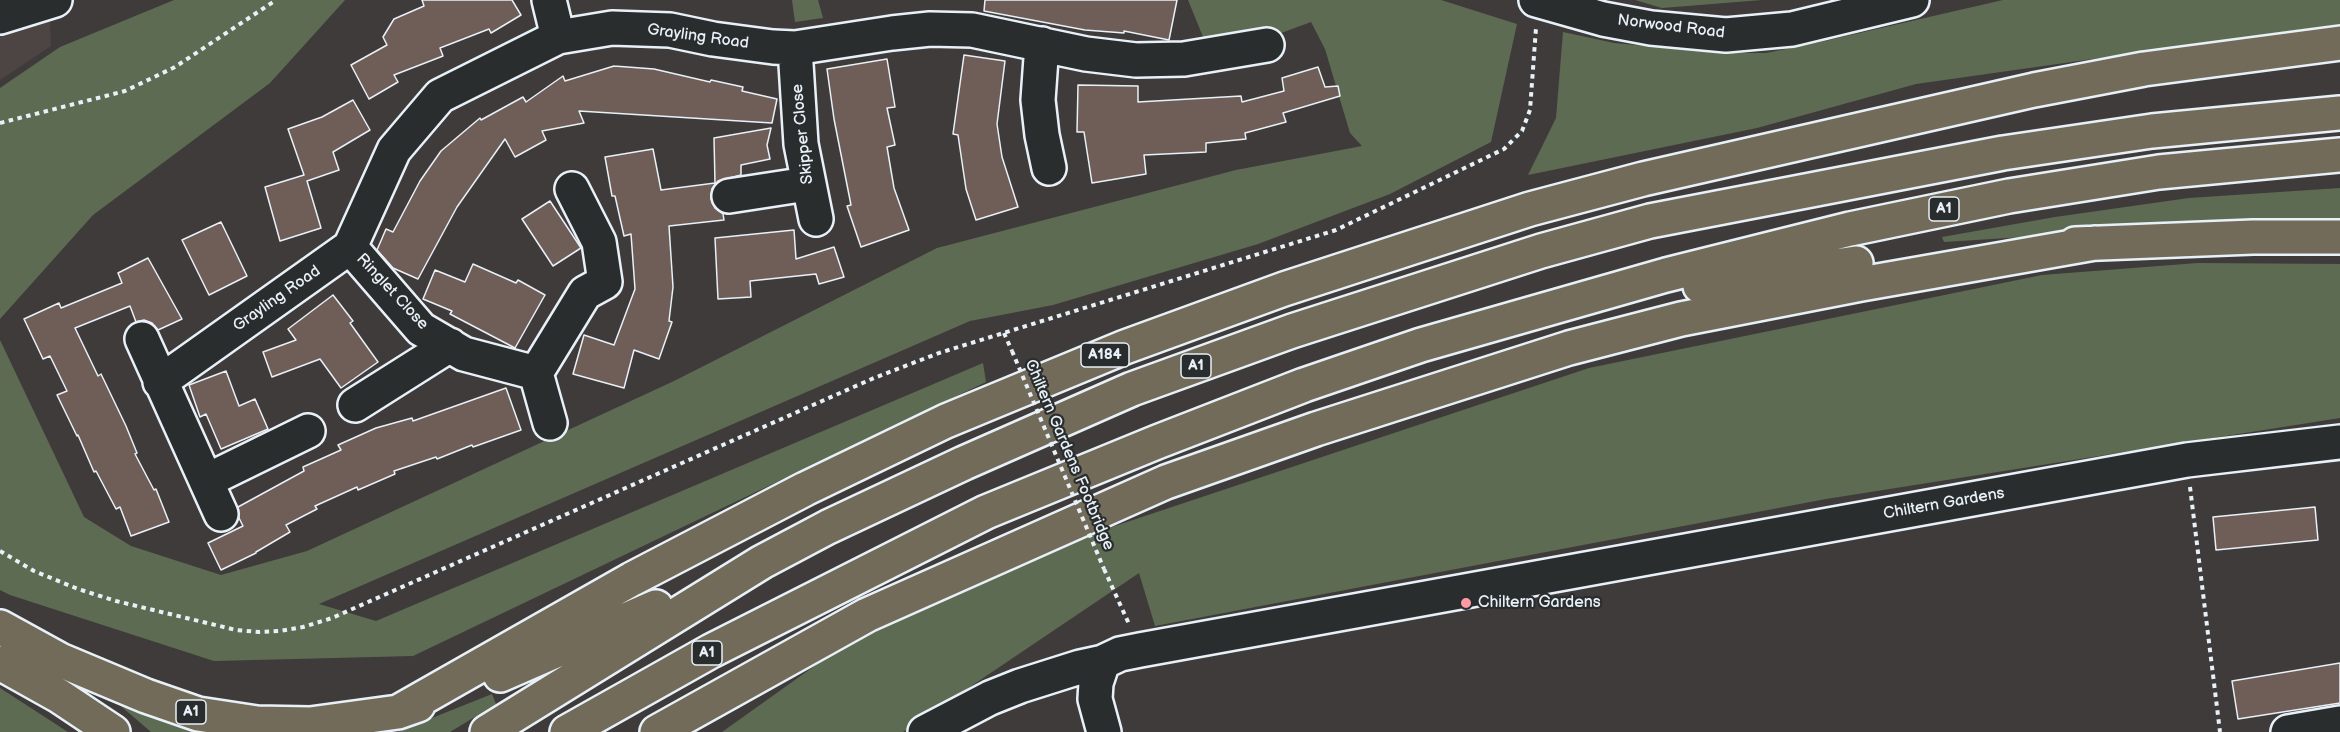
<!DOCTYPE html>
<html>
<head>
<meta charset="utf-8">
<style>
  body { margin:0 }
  canvas { display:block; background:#3f3b3b }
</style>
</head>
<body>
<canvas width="2340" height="732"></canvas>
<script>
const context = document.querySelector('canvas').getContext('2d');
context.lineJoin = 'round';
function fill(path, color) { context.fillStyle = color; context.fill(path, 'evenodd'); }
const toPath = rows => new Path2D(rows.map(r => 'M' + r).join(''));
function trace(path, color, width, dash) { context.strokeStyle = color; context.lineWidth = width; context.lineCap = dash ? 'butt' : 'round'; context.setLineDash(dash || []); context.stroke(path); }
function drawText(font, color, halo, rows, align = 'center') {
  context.font = font + ' "Balsamiq Sans",sans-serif'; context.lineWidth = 4.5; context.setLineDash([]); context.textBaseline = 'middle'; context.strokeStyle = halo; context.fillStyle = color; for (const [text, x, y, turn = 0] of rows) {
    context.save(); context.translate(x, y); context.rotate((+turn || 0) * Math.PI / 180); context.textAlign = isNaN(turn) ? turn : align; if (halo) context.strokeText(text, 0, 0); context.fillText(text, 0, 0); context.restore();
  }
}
fill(toPath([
  [0,0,49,0,51,46,0,80]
]), '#4d4544');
fill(toPath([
  [174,0,345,0,270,83,93,215,0,319,0,88,60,47],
  [792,0,818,0,823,18,795,22],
  [1188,0,1441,0,1517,24,1491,142,1390,194,1258,244,1053,305,970,321,319,604,376,621,983,363,986,382,413,656,214,661,10,595,0,590,0,340,84,517,131,546,221,575,307,551,674,381,937,248,1236,170,1362,146,1350,133,1325,49,1311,22,1273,36,1208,49],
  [1635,0,1762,0,1662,8],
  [2003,0,2340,0,2340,24,1916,84,1757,128,1528,175,1556,118,1563,32,1614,43,1721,53,1766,53,1816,43],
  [2340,188,2340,227,2102,232,1944,242,1942,237,2055,217,2189,198],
  [2198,263,2340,264,2340,418,1826,499,1155,626,1139,573,903,732,722,732,844,645,1073,540,1589,368,2042,275],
  [0,688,68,732,0,732],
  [492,694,496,704,450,732,397,732],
  [115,701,217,732,151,732]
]), '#5d6b53');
const building = toPath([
  [422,0,512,0,521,15,491,33,489,29,440,48,443,56,394,75,398,82,369,99,351,65,387,45,383,37,394,19,424,6,422,0],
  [985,0,1177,0,1169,40,1124,31,1124,33,1085,30,984,11,985,0],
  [964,55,1005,61,997,124,1002,157,1018,207,976,220,966,189,958,135,953,134,964,55],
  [887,59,895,107,887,108,895,145,887,147,894,188,909,230,861,247,847,206,851,205,834,119,827,69,887,59],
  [614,66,654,69,710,82,711,80,743,87,742,91,777,99,772,123,579,111,584,123,542,131,546,140,515,157,505,139,457,207,418,279,393,268,377,250,386,229,393,232,420,181,441,151,480,118,481,120,523,97,526,102,563,76,565,81,614,66],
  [1318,67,1325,87,1338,86,1340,96,1283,113,1286,122,1245,133,1246,139,1206,143,1206,152,1144,155,1146,174,1092,183,1084,132,1077,132,1078,85,1138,86,1138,102,1241,96,1242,102,1284,91,1282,78,1318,67],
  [353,100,370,130,333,152,339,170,307,181,321,228,280,241,265,187,304,175,288,129,322,117,353,100],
  [771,128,767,145,770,159,741,165,741,175,718,181,712,189,711,199,715,208,723,214,724,220,669,226,673,287,669,321,672,322,659,359,634,350,624,388,573,374,584,335,614,345,635,289,631,234,624,236,615,196,612,196,605,157,653,149,661,190,715,183,714,138,771,128],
  [550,201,581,248,553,266,522,219,550,201],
  [221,222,247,276,209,295,182,240,221,222],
  [794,230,796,259,834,247,844,277,819,284,816,274,750,281,751,297,718,299,715,238,794,230],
  [148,258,182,319,158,330,152,323,144,320,136,322,130,306,75,328,98,376,101,374,126,426,137,453,135,454,154,490,156,489,169,522,131,536,120,507,116,509,96,471,94,472,78,435,77,436,57,395,67,391,50,356,43,359,24,319,59,303,61,308,122,283,118,273,148,258],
  [473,264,516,283,518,280,545,295,515,348,450,314,452,311,423,299,435,270,465,282,473,264],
  [333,295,353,321,350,323,378,362,341,388,320,359,272,377,263,352,296,340,288,329,333,295],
  [226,371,239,406,255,399,268,429,221,449,206,414,200,417,189,385,226,371],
  [506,388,521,430,473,447,472,445,437,459,436,457,394,471,395,474,358,490,357,487,315,506,317,509,286,525,290,532,256,552,256,553,221,570,208,543,243,526,239,518,238,507,304,471,303,467,341,450,338,445,376,428,412,418,413,421,506,388],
  [2315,507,2318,540,2216,550,2213,517,2315,507],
  [2340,663,2340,703,2238,719,2232,681,2340,663]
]);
fill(building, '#6f5d58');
trace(building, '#e8f1f8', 1.5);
const minor = toPath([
  [549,0,558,37],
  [1536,0,1603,19,1651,28,1726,35,1792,29,1912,0],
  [0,17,55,0],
  [1042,44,1038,100,1042,135,1049,168],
  [795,48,801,144,816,219],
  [729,196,807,184],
  [350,247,421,329,464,354,536,373,585,293,605,282,599,242,572,189],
  [142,339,221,514],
  [536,373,550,423],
  [160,382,350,247,394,150,440,96,558,37,612,28,670,30,713,39,773,47,795,48,892,33,930,29,972,30,1086,54,1136,60,1184,59,1267,45],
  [355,405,450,345],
  [206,481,308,431],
  [1103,662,1096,683,1095,699,1104,732],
  [925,732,990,698,1020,686,1080,667,1103,662,1120,654,1140,650,2187,460,2340,442],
  [2288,732,2340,723]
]);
const highway = toPath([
  [2075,244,2253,237,2340,237],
  [1700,286,1856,263],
  [0,627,60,660,146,696,198,714,257,723,310,724,398,712,418,705],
  [0,663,59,696,113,732],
  [500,675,656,607],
  [398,712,632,579,805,489,946,421,1125,347,1284,289,1530,209,1643,179,2034,90,2144,69,2340,43],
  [487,732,762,562,828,527,964,463,1132,389,1292,331,1541,251,1650,221,2003,153,2152,131,2340,113],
  [567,732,711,651,986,512,1157,442,1304,385,1421,345,1666,275,1850,229,2009,196,2159,172,2340,155],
  [657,732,867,615,1166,482,1316,429,1569,348,1681,319,1861,284,2095,243]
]);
trace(minor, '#e8f1f8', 38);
trace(highway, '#e8f1f8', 38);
trace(toPath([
  [0,123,125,91,175,67,276,0],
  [1004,333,1012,351],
  [2190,487,2220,732],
  [0,551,34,571,78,589,116,601,236,630,259,632,279,631,303,627,332,618,874,378,939,353,1336,230,1504,149,1522,131,1530,110,1536,28],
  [1104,569,1129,624]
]), '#e8f1f8', 4, [4.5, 4.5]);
trace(minor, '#2a2d2e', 33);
trace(highway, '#736b5a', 33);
trace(toPath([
  [1012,351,1104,569]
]), '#e8f1f8', 4, [4.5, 4.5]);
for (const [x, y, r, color] of [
  [1466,603,6,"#ff9aa2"]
]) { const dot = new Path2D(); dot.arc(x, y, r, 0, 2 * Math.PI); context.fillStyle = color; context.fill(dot); trace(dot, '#2a2d2e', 2); }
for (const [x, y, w] of [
  [1944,209,30],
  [1105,355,48],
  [1196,366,30],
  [707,653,30],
  [191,712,30]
]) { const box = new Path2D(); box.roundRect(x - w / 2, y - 12, w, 24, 4.5); context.fillStyle = '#2a2d2e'; context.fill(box); trace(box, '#e8f1f8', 1.5); }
drawText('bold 15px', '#e8f1f8', null, [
  ["A1",1944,209],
  ["A184",1105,355],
  ["A1",1196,366],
  ["A1",707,653],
  ["A1",191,712]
]);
drawText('16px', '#e8f1f8', '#2a2d2e', [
  ["Norwood Road",1671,27,7],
  ["Grayling Road",698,37,8],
  ["Skipper Close",803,134,-96],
  ["Ringlet Close",392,292,47],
  ["Grayling Road",277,299,-35],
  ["Chiltern Gardens Footbridge",1069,455,67],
  ["Chiltern Gardens",1944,504,-10]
]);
drawText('16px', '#e8f1f8', '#2a2d2e', [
  ["Chiltern Gardens",1478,603]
], 'left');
</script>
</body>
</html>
